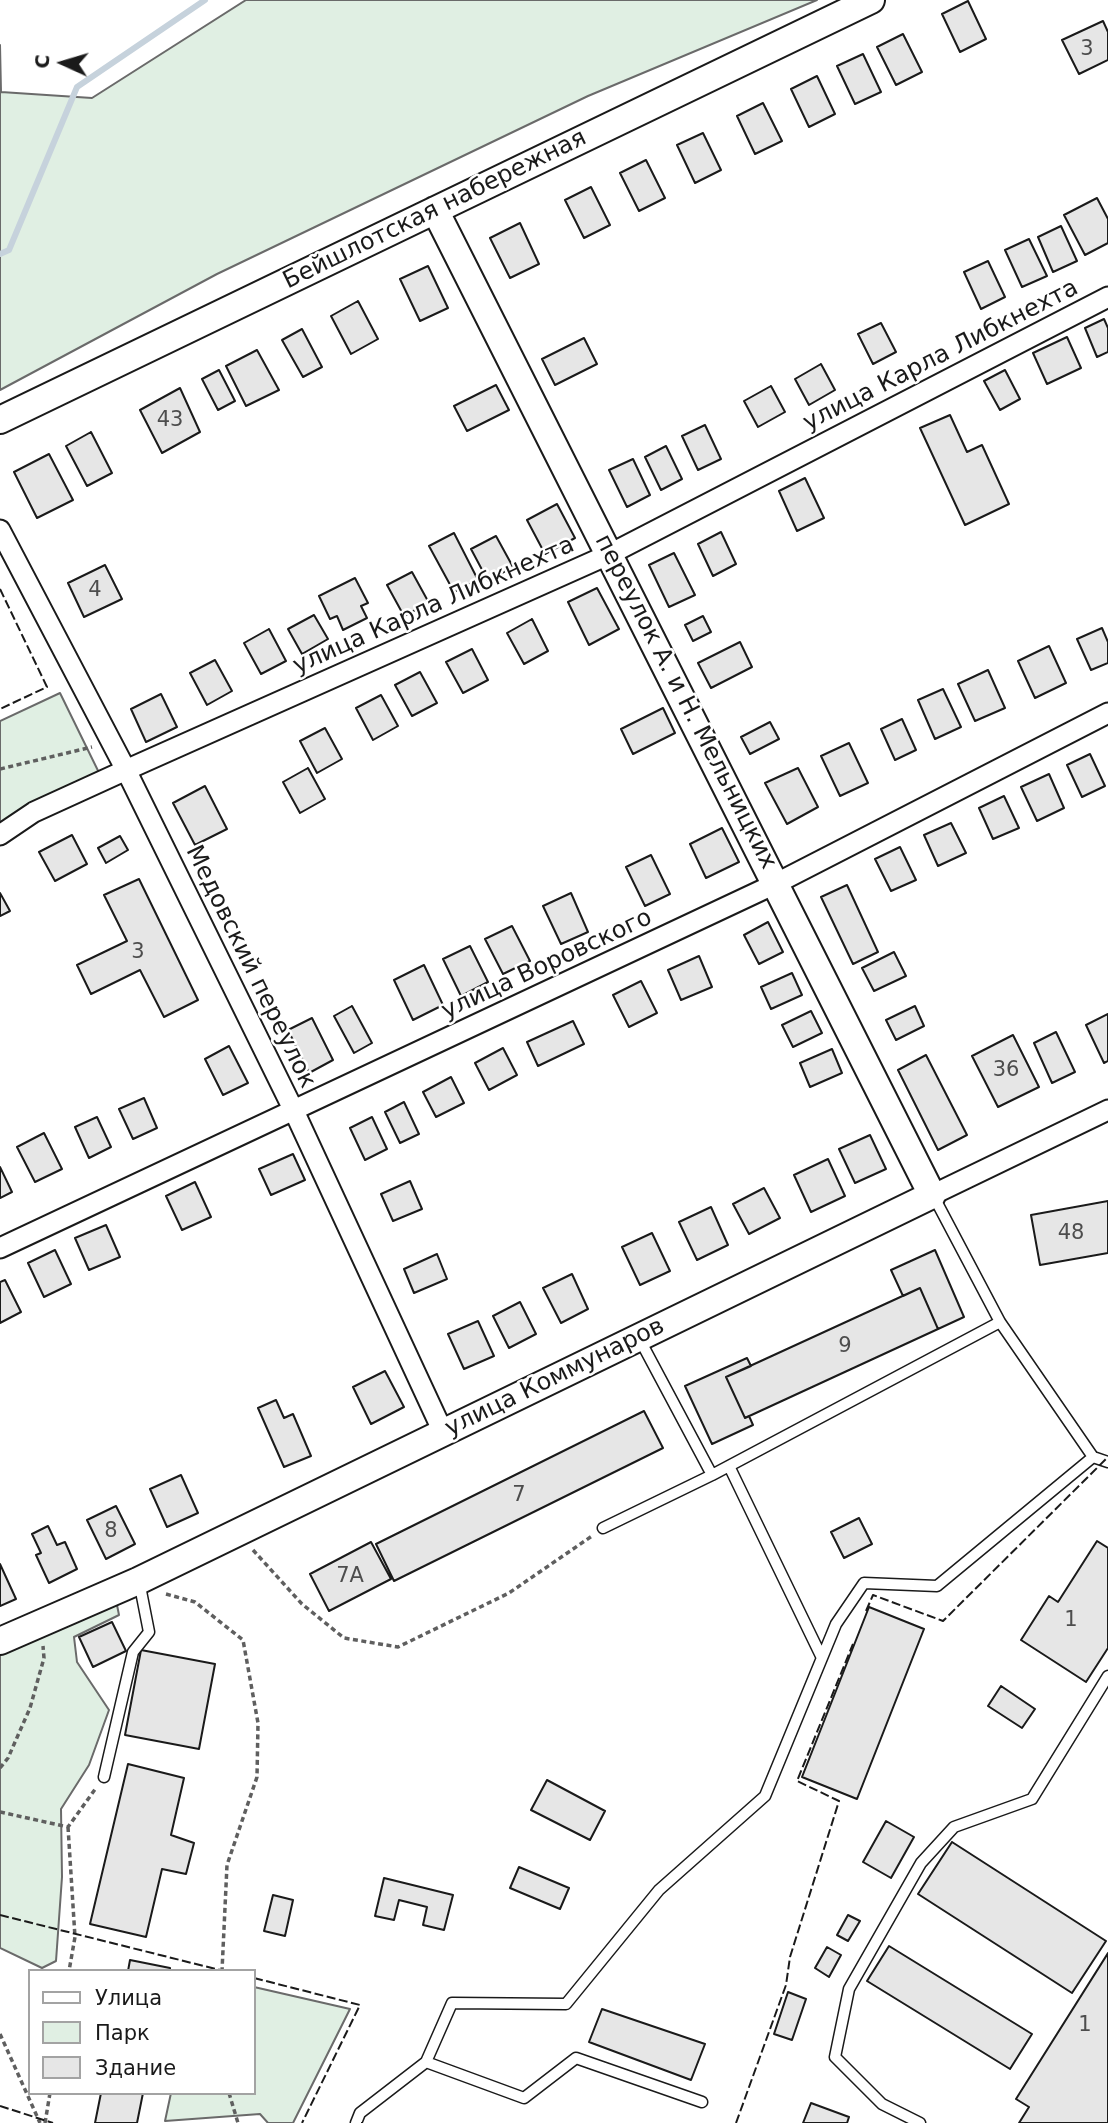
<!DOCTYPE html>
<html>
<head>
<meta charset="utf-8">
<style>
  body { margin:0 }
  #map { position:relative; width:1108px; height:2123px; overflow:hidden; background:#fff; font-family:"DejaVu Sans",sans-serif }
  canvas { display:block }
  .legend { position:absolute; left:28px; top:1969px; width:228px; height:126px; box-sizing:border-box; background:#fff; border:2px solid #a3a3a3; margin:0; padding:9px 12px; list-style:none; font-size:21px; color:#1a1a1a }
  .legend li { display:flex; align-items:center; gap:14px; height:35px }
  .legend b { width:35px; border:2px solid #a3a3a3 }
  .north { position:absolute; left:28px; top:28px; width:70px; height:70px; -webkit-text-stroke:5px #fff; paint-order:stroke; rotate:274deg; font-size:19px; font-weight:700; line-height:28px; text-align:center; color:#1a1a1a }
  .north::after { content:''; display:block; margin:auto; width:24px; height:32px; background:#1a1a1a; clip-path:polygon(50% 0,100% 100%,50% 72%,0 100%) }
</style>
</head>
<body>
<div id="map">
<canvas width="1108" height="2123"></canvas>
<ul class="legend">
<li><b style="height:9px;background:#fff"></b>Улица</li>
<li><b style="height:19px;background:#e0efe3"></b>Парк</li>
<li><b style="height:19px;background:#e6e6e6"></b>Здание</li>
</ul>
<div class="north">С</div>
</div>
<script>
const context = document.querySelector('canvas').getContext('2d');
context.lineJoin = 'round';
function fill(path, color) { context.fillStyle = color; context.fill(path, 'evenodd'); }
const toPath = rows => new Path2D(rows.map(r => 'M' + r).join(''));
function trace(path, color, width, dash) { context.strokeStyle = color; context.lineWidth = width; context.lineCap = dash ? 'butt' : 'round'; context.setLineDash(dash || []); context.stroke(path); }
function drawText(font, color, halo, rows, align = 'center') {
  context.font = font + ' "DejaVu Sans",sans-serif'; context.lineWidth = 5; context.setLineDash([]); context.textBaseline = 'middle'; context.strokeStyle = halo; context.fillStyle = color; for (const [text, x, y, turn = 0] of rows) {
    context.save(); context.translate(x, y); context.rotate((+turn || 0) * Math.PI / 180); context.textAlign = isNaN(turn) ? turn : align; if (halo) context.strokeText(text, 0, 0); context.fillText(text, 0, 0); context.restore();
  }
}
const green = toPath([
  [246,0,817,0,588,96,217,274,0,390,0,45,1,92,92,98,246,0],
  [60,693,106,787,0,831,0,721,60,693],
  [116,1600,119,1615,74,1637,77,1662,109,1710,89,1765,61,1809,62,1877,56,1961,42,1968,0,1948,0,1655,116,1600],
  [254,1987,350,2009,293,2123,268,2123,260,2114,165,2121,171,2093,254,2093,254,1987]
]);
fill(green, '#e0efe3');
trace(green, '#6a6a6a', 2);
trace(toPath([
  [0,254,9,250,77,87,205,0]
]), '#c6d2dc', 6);
const building = toPath([
  [968,1,986,39,960,52,942,14,968,1],
  [1103,21,1108,32,1108,60,1079,74,1062,40,1103,21],
  [903,34,922,72,896,85,877,47,903,34],
  [863,54,881,92,855,104,837,66,863,54],
  [817,76,835,114,809,127,791,89,817,76],
  [763,103,782,141,755,154,737,116,763,103],
  [703,133,721,170,695,183,677,145,703,133],
  [646,160,665,198,639,211,620,173,646,160],
  [591,187,610,225,584,238,565,200,591,187],
  [1097,198,1108,219,1108,243,1085,255,1064,215,1097,198],
  [520,223,539,264,510,278,490,238,520,223],
  [1061,226,1077,261,1053,272,1038,237,1061,226],
  [1029,239,1047,276,1022,287,1005,250,1029,239],
  [988,261,1005,297,981,309,964,272,988,261],
  [428,266,448,308,420,321,400,279,428,266],
  [358,301,378,339,351,354,331,316,358,301],
  [1104,319,1108,328,1108,352,1097,357,1085,328,1104,319],
  [881,323,896,352,873,364,858,334,881,323],
  [302,329,322,367,303,377,282,340,302,329],
  [1067,337,1081,368,1047,384,1033,353,1067,337],
  [584,338,597,364,555,385,542,359,584,338],
  [257,350,279,390,246,406,226,366,257,350],
  [821,364,835,390,809,405,795,379,821,364],
  [219,370,235,401,218,410,202,379,219,370],
  [1005,370,1020,399,1000,410,984,381,1005,370],
  [496,385,509,410,467,431,454,406,496,385],
  [771,386,785,412,758,427,744,401,771,386],
  [180,388,200,432,162,453,140,410,180,388],
  [950,415,967,452,982,445,1009,504,965,525,920,428,950,415],
  [705,425,721,459,698,470,682,436,705,425],
  [91,432,112,473,87,486,66,446,91,432],
  [666,446,682,479,661,490,645,457,666,446],
  [49,454,73,500,37,518,14,472,49,454],
  [633,459,650,495,627,507,609,470,633,459],
  [805,478,824,518,797,531,779,491,805,478],
  [557,504,575,538,545,554,527,520,557,504],
  [721,532,736,564,713,576,698,544,721,532],
  [454,533,478,580,454,592,429,546,454,533],
  [496,536,513,567,488,581,471,549,496,536],
  [674,553,695,595,669,607,649,565,674,553],
  [105,565,122,599,84,617,68,583,105,565],
  [412,572,429,603,404,616,387,585,412,572],
  [355,578,368,603,361,606,367,618,343,630,337,616,330,619,319,596,355,578],
  [597,588,619,629,589,645,568,602,597,588],
  [314,615,328,639,302,654,288,629,314,615],
  [703,616,711,632,693,641,685,625,703,616],
  [532,619,548,651,524,664,507,633,532,619],
  [1102,628,1108,642,1108,663,1091,670,1077,639,1102,628],
  [269,629,286,661,261,674,244,643,269,629],
  [740,642,752,667,711,688,698,663,740,642],
  [1049,646,1066,683,1035,698,1018,661,1049,646],
  [472,649,488,680,463,693,446,662,472,649],
  [215,660,232,691,207,705,190,673,215,660],
  [988,670,1005,708,975,721,958,684,988,670],
  [420,672,437,703,412,716,395,685,420,672],
  [943,689,961,727,935,739,918,700,943,689],
  [161,694,177,727,146,742,131,709,161,694],
  [381,695,398,726,373,740,356,708,381,695],
  [663,708,675,733,633,754,621,729,663,708],
  [902,719,916,750,895,760,881,729,902,719],
  [770,722,779,739,750,754,741,737,770,722],
  [325,728,342,759,317,773,300,741,325,728],
  [849,743,868,783,840,796,821,756,849,743],
  [1090,754,1105,786,1082,797,1067,765,1090,754],
  [308,768,325,799,300,813,283,782,308,768],
  [798,768,818,807,787,824,765,783,798,768],
  [1049,774,1064,808,1037,821,1021,787,1049,774],
  [205,786,227,829,195,845,173,803,205,786],
  [1004,796,1019,828,993,839,979,808,1004,796],
  [951,823,966,853,938,866,924,835,951,823],
  [722,828,739,862,706,878,690,844,722,828],
  [72,835,87,864,55,881,39,852,72,835],
  [120,836,128,850,106,863,98,848,120,836],
  [900,847,916,880,891,891,875,859,900,847],
  [651,855,670,894,645,906,626,867,651,855],
  [139,879,198,1000,164,1017,140,970,91,994,77,965,127,941,104,895,139,879],
  [847,885,878,952,853,964,821,897,847,885],
  [0,893,10,911,0,916,0,893],
  [571,893,588,932,561,944,543,906,571,893],
  [768,922,783,952,759,964,744,935,768,922],
  [512,926,530,961,503,974,485,939,512,926],
  [470,946,488,982,461,996,443,959,470,946],
  [894,952,906,976,874,991,862,968,894,952],
  [699,956,712,987,681,1000,668,970,699,956],
  [424,965,443,1005,413,1020,394,980,424,965],
  [792,973,802,995,771,1009,761,987,792,973],
  [641,981,657,1013,629,1027,613,995,641,981],
  [352,1006,372,1043,354,1053,334,1016,352,1006],
  [915,1006,924,1026,896,1040,886,1020,915,1006],
  [811,1011,822,1033,793,1047,782,1025,811,1011],
  [1108,1014,1108,1061,1104,1063,1086,1025,1108,1014],
  [312,1018,333,1060,309,1073,288,1030,312,1018],
  [573,1021,584,1044,538,1066,527,1042,573,1021],
  [1056,1032,1075,1072,1052,1083,1034,1043,1056,1032],
  [1013,1035,1039,1087,998,1107,972,1056,1013,1035],
  [229,1046,248,1083,223,1095,205,1059,229,1046],
  [503,1048,517,1075,489,1090,475,1063,503,1048],
  [832,1049,842,1073,810,1087,800,1063,832,1049],
  [926,1055,967,1135,938,1150,898,1070,926,1055],
  [451,1077,464,1103,436,1117,423,1092,451,1077],
  [144,1098,157,1128,133,1139,119,1109,144,1098],
  [404,1102,419,1134,400,1143,385,1112,404,1102],
  [97,1117,111,1147,89,1158,75,1127,97,1117],
  [372,1117,387,1149,365,1160,350,1128,372,1117],
  [44,1133,62,1169,35,1182,17,1147,44,1133],
  [870,1135,886,1169,855,1183,839,1149,870,1135],
  [293,1154,305,1180,271,1195,259,1169,293,1154],
  [828,1159,845,1196,811,1212,794,1175,828,1159],
  [0,1167,12,1192,0,1198,0,1167],
  [410,1181,422,1209,393,1221,381,1194,410,1181],
  [195,1182,211,1217,182,1230,166,1196,195,1182],
  [764,1188,780,1218,749,1234,733,1204,764,1188],
  [1108,1201,1108,1253,1040,1265,1031,1215,1108,1201],
  [711,1207,728,1245,697,1260,679,1222,711,1207],
  [106,1225,120,1257,89,1270,75,1238,106,1225],
  [652,1233,670,1271,640,1285,622,1247,652,1233],
  [55,1250,71,1284,44,1297,28,1263,55,1250],
  [935,1250,964,1317,938,1329,920,1288,903,1296,891,1270,935,1250],
  [437,1254,447,1279,414,1293,404,1269,437,1254],
  [572,1274,588,1309,561,1323,543,1288,572,1274],
  [5,1280,21,1312,0,1323,0,1282,5,1280],
  [920,1288,938,1329,745,1418,726,1377,920,1288],
  [520,1302,536,1334,509,1348,493,1316,520,1302],
  [478,1321,494,1356,464,1369,448,1334,478,1321],
  [747,1358,751,1366,726,1377,745,1418,749,1416,753,1425,712,1444,685,1386,747,1358],
  [385,1371,404,1407,371,1424,353,1387,385,1371],
  [276,1400,284,1418,293,1414,311,1456,284,1467,258,1408,276,1400],
  [644,1411,663,1448,394,1581,376,1544,644,1411],
  [181,1475,198,1513,167,1527,150,1489,181,1475],
  [116,1506,135,1544,106,1559,87,1520,116,1506],
  [859,1518,872,1544,844,1558,831,1532,859,1518],
  [48,1526,57,1545,65,1542,77,1569,49,1583,36,1555,41,1553,32,1534,48,1526],
  [1097,1541,1108,1548,1108,1648,1086,1682,1021,1640,1049,1596,1058,1602,1097,1541],
  [371,1542,391,1579,329,1611,310,1574,371,1542],
  [0,1564,16,1599,0,1606,0,1564],
  [869,1607,924,1629,857,1799,802,1777,869,1607],
  [112,1622,126,1651,93,1667,79,1637,112,1622],
  [141,1650,215,1664,199,1749,125,1735,141,1650],
  [1001,1686,1035,1709,1022,1728,988,1706,1001,1686],
  [128,1764,184,1778,171,1835,194,1843,186,1874,162,1869,146,1937,90,1924,128,1764],
  [547,1780,605,1811,590,1840,531,1810,547,1780],
  [886,1821,914,1837,891,1878,863,1862,886,1821],
  [952,1842,1106,1941,1072,1993,918,1894,952,1842],
  [519,1867,569,1888,560,1909,510,1888,519,1867],
  [384,1878,453,1895,444,1930,423,1925,427,1907,399,1900,394,1920,375,1916,384,1878],
  [273,1895,293,1900,285,1936,264,1931,273,1895],
  [848,1915,860,1921,848,1941,837,1935,848,1915],
  [889,1946,1032,2034,1010,2069,867,1981,889,1946],
  [827,1947,841,1955,829,1977,815,1968,827,1947],
  [1108,1953,1108,2123,1019,2123,1029,2107,1016,2099,1108,1953],
  [130,1960,170,1968,170,1971,128,1971,130,1960],
  [788,1992,806,1999,792,2040,774,2034,788,1992],
  [602,2009,705,2044,691,2080,589,2042,602,2009],
  [101,2093,143,2093,137,2123,95,2123,101,2093],
  [811,2103,849,2117,847,2123,803,2123,811,2103]
]);
fill(building, '#e6e6e6');
trace(building, '#1a1a1a', 2);
const lane = toPath([
  [934,1197,1000,1322,1093,1457,1108,1462],
  [640,1340,712,1475],
  [729,1466,822,1658],
  [603,1528,712,1475,1000,1322],
  [104,1777,133,1652,149,1632,139,1581],
  [426,2062,452,2003,566,2004,659,1890,765,1796,836,1624,864,1583,937,1586,1093,1457],
  [356,2123,360,2113,426,2062,524,2098,576,2058,702,2102],
  [920,2123,882,2104,835,2057,849,1989,921,1863,954,1827,1032,1799,1108,1676]
]);
const street = toPath([
  [0,530,126,770,294,1111,443,1432],
  [0,835,34,812,126,770,610,554,1108,297],
  [932,1195,1108,1110],
  [0,1248,777,883,1108,713]
]);
const secondary = toPath([
  [0,420,871,0],
  [0,1641,138,1581,932,1195,435,210]
]);
trace(lane, '#1a1a1a', 13);
trace(street, '#1a1a1a', 23);
trace(secondary, '#1a1a1a', 30);
trace(toPath([
  [0,769,92,747],
  [253,1550,302,1604,344,1638,398,1647,509,1593,592,1536],
  [166,1594,195,1602,243,1640,258,1723,257,1777,227,1865,222,1971],
  [0,1768,8,1758,30,1708,44,1658,43,1646],
  [0,1812,68,1827,96,1788],
  [68,1827,75,1937,69,1971],
  [0,2034,40,2123],
  [229,2093,238,2123],
  [45,2123,50,2093]
]), '#5f5f5f', 3.5, [5, 3.5]);
trace(lane, '#fff', 10);
trace(street, '#fff', 19);
trace(secondary, '#fff', 26);
trace(toPath([
  [0,589,47,687,0,709],
  [866,1611,873,1595,943,1621,1108,1457],
  [0,1915,224,1971],
  [254,1978,360,2005,302,2123],
  [0,2106,53,2123],
  [361,2123,362,2123],
  [736,2123,786,1985,790,1957,839,1801,797,1781,853,1644]
]), '#1a1a1a', 2, [9, 3.5]);
drawText('21px', '#4d4d4d', null, [
  ["3",1087,50],
  ["43",170,421],
  ["4",95,591],
  ["3",138,953],
  ["36",1006,1071],
  ["48",1071,1234],
  ["9",845,1347],
  ["7",519,1496],
  ["8",111,1532],
  ["7А",350,1577],
  ["1",1071,1621],
  ["1",1085,2026]
]);
drawText('24px', '#1a1a1a', '#fff', [
  ["Бейшлотская набережная",435,210,-26],
  ["улица Карла Либкнехта",941,356,-27],
  ["улица Карла Либкнехта",434,606,-24],
  ["переулок А. и Н. Мельницких",685,702,63],
  ["улица Воровского",547,965,-25],
  ["Медовский переулок",250,967,64],
  ["улица Коммунаров",555,1378,-26]
]);
</script>
</body>
</html>
